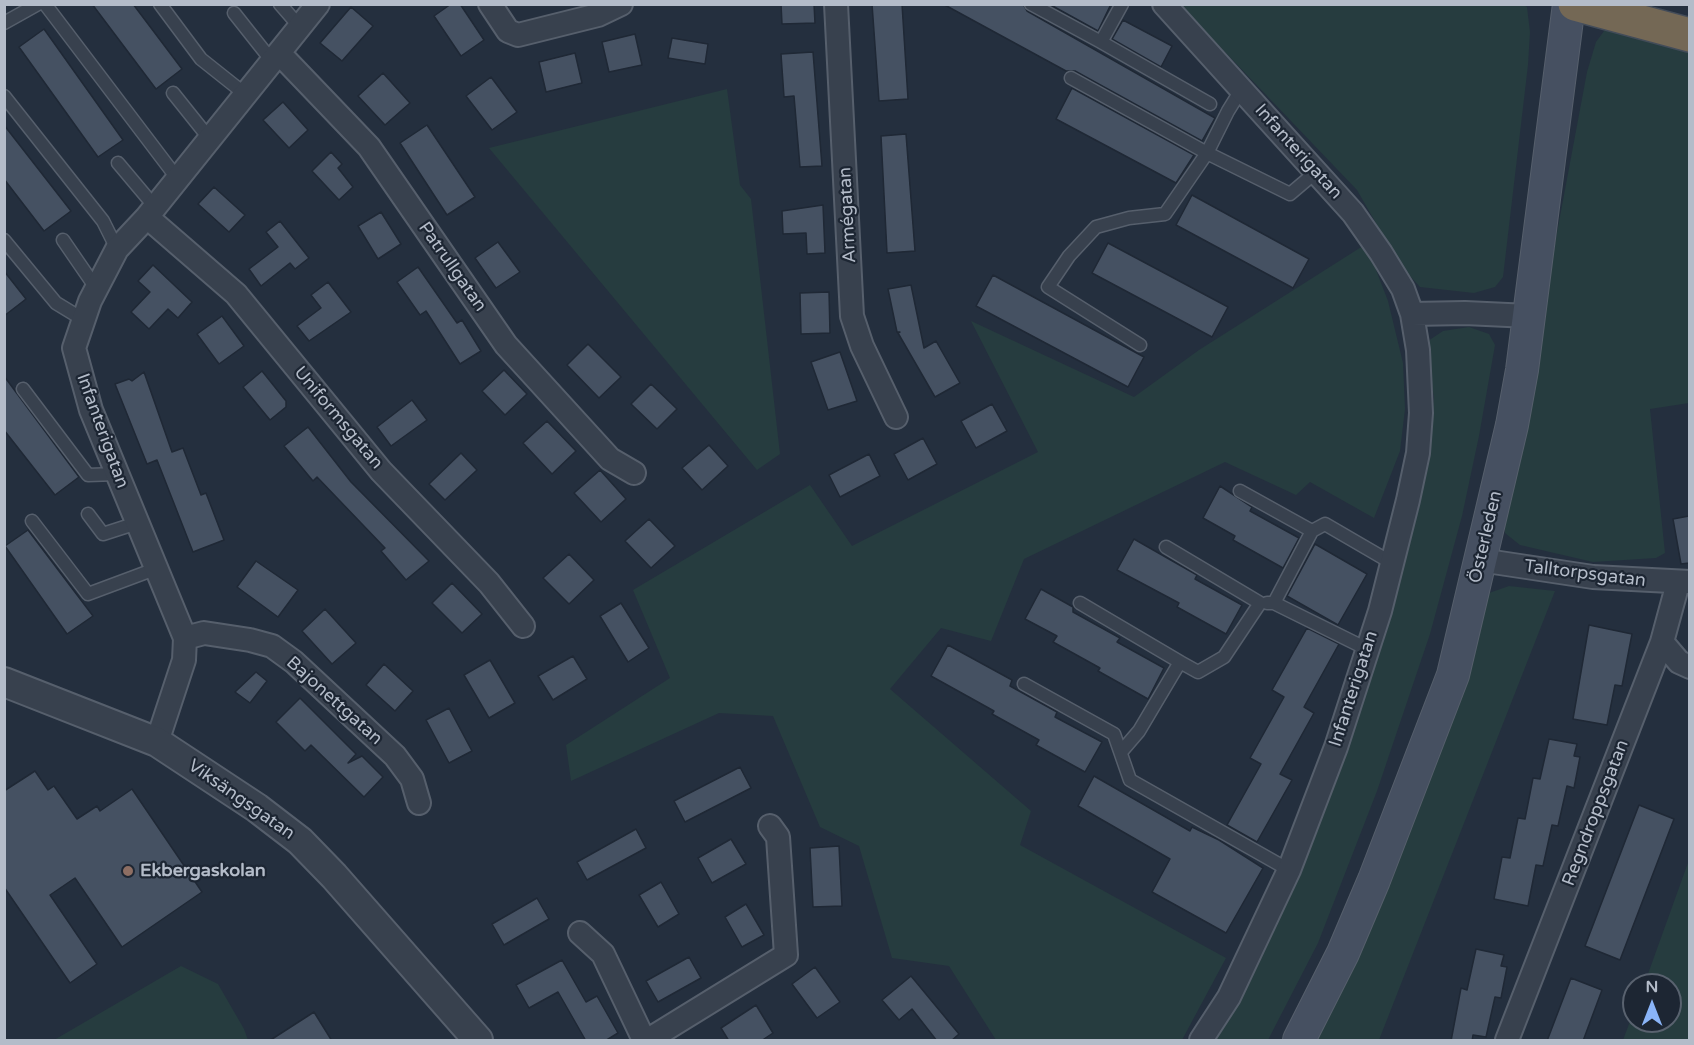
<!DOCTYPE html>
<html>
<head>
<meta charset="utf-8">
<style>
  body { margin:0 }
  #map { position:relative; width:1694px; height:1045px; overflow:hidden; background:#242f3e; font-family:"Varela Round",sans-serif }
  canvas { display:block }
  .frame { position:absolute; inset:0; border:6px solid #b4bcc9; pointer-events:none }
  .north { position:absolute; left:1622px; top:973px; width:60px; height:60px; box-sizing:border-box; background:#1d2633; border:2px solid #59626f; border-radius:50%; rotate:0deg; font-size:16px; font-weight:700; line-height:24px; text-align:center; color:#b4bcc9 }
  .north::after { content:''; display:block; margin:auto; width:21px; height:27px; background:#8ab4f8; clip-path:polygon(50% 0,100% 100%,50% 72%,0 100%) }
</style>
</head>
<body>
<div id="map">
<canvas width="1694" height="1045"></canvas>
<div class="frame"></div>
<div class="north">N</div>
</div>
<script>
const context = document.querySelector('canvas').getContext('2d');
context.lineJoin = 'round';
function fill(path, color) { context.fillStyle = color; context.fill(path, 'evenodd'); }
const toPath = rows => new Path2D(rows.map(r => 'M' + r).join(''));
function trace(path, color, width, dash) { context.strokeStyle = color; context.lineWidth = width; context.lineCap = dash ? 'butt' : 'round'; context.setLineDash(dash || []); context.stroke(path); }
function drawText(font, color, halo, rows, align = 'center') {
  context.font = font + ' "Varela Round",sans-serif'; context.lineWidth = 4.5; context.setLineDash([]); context.textBaseline = 'middle'; context.strokeStyle = halo; context.fillStyle = color; for (const [text, x, y, turn = 0] of rows) {
    context.save(); context.translate(x, y); context.rotate((+turn || 0) * Math.PI / 180); context.textAlign = isNaN(turn) ? turn : align; if (halo) context.strokeText(text, 0, 0); context.fillText(text, 0, 0); context.restore();
  }
}
fill(toPath([
  [1522,4,1527,7,1530,32,1528,65,1503,277,1495,287,1474,293,1420,287,1400,265,1357,190,1180,5],
  [1615,25,1689,52,1689,403,1650,409,1665,553,1656,558,1593,562,1520,545,1505,533,1504,516,1587,72,1596,42,1607,27],
  [727,89,740,185,751,199,780,454,757,470,489,148],
  [1366,244,1388,301,1403,363,1405,409,1400,451,1374,518,1310,482,1296,495,1225,462,1024,559,991,641,941,628,890,689,1031,811,1020,845,1226,958,1182,1040,996,1040,949,966,892,958,859,846,820,827,773,716,719,713,571,781,566,745,670,678,633,590,810,485,852,546,1038,452,971,321,1134,397,1199,350],
  [1469,327,1489,334,1495,345,1479,436,1462,516,1430,634,1377,791,1318,943,1268,1040,1210,1040,1376,651,1426,468,1434,397,1428,365,1428,341,1443,331],
  [1509,586,1555,591,1379,1040,1307,1040,1489,593],
  [1689,860,1689,1040,1623,1040,1634,1011,1634,1021,1670,1021,1670,985,1644,985],
  [181,966,218,984,244,1029,248,1040,54,1040]
]), '#263c3f');
const building = toPath([
  [92,4,133,4,182,69,156,89,92,4],
  [451,4,460,4,484,40,461,56,434,16,451,4],
  [781,4,814,4,815,23,782,24,781,4],
  [872,4,902,4,908,99,879,101,872,4],
  [943,4,1023,4,1027,11,1215,118,1202,141,1075,71,1066,71,943,4],
  [1049,4,1111,4,1098,31,1049,4],
  [351,7,373,26,342,61,320,43,351,7],
  [1123,20,1172,46,1161,67,1112,39,1123,20],
  [44,29,123,140,98,157,19,47,44,29],
  [635,34,642,65,609,72,602,42,635,34],
  [672,38,708,44,705,64,668,58,672,38],
  [813,52,822,166,800,167,794,96,784,97,781,54,813,52],
  [575,53,582,83,546,92,539,62,575,53],
  [383,73,410,103,385,125,358,96,383,73],
  [491,77,517,112,492,130,466,96,491,77],
  [1072,88,1194,155,1176,183,1056,119,1072,88],
  [283,102,308,130,289,148,263,120,283,102],
  [4,125,71,211,44,231,4,179,4,125],
  [427,125,475,197,447,215,400,143,427,125],
  [906,134,915,251,887,253,881,136,906,134],
  [331,152,342,164,338,168,353,187,339,200,312,171,331,152],
  [214,187,245,215,229,232,198,204,214,187],
  [1192,195,1309,259,1293,288,1176,225,1192,195],
  [823,205,825,253,807,254,806,233,783,234,782,211,823,205],
  [381,212,401,244,378,259,358,226,381,212],
  [280,221,309,258,295,269,290,263,261,286,249,269,278,247,266,232,280,221],
  [498,242,520,272,496,288,475,258,498,242],
  [1108,243,1228,307,1212,337,1092,273,1108,243],
  [153,265,192,302,178,318,168,309,149,329,131,312,150,292,138,281,153,265],
  [418,267,457,323,462,320,481,351,460,364,426,311,420,315,397,282,418,267],
  [4,271,26,299,4,316,4,271],
  [993,275,1144,357,1128,387,976,306,993,275],
  [328,282,351,312,309,341,297,326,321,308,311,295,328,282],
  [911,285,924,348,936,341,960,383,935,397,898,333,900,332,897,332,888,289,911,285],
  [829,292,830,333,801,334,800,293,829,292],
  [222,316,244,346,219,364,197,334,222,316],
  [588,344,621,377,599,398,567,365,588,344],
  [840,352,857,401,828,410,811,362,840,352],
  [504,370,527,394,505,415,482,391,504,370],
  [262,371,286,401,286,407,270,420,243,387,262,371],
  [144,372,172,452,183,448,201,495,206,493,224,540,193,552,157,460,147,464,115,384,129,379,132,381,144,372],
  [4,376,79,477,55,495,4,430,4,376],
  [651,384,677,409,657,429,631,404,651,384],
  [412,400,427,420,391,446,377,427,412,400],
  [992,404,1007,431,976,448,961,421,992,404],
  [547,421,576,451,552,474,523,443,547,421],
  [308,427,351,482,429,561,406,580,381,551,385,548,317,477,313,481,284,446,308,427],
  [923,438,937,464,908,480,894,454,923,438],
  [709,445,728,466,702,490,682,468,709,445],
  [461,453,477,470,445,500,429,484,461,453],
  [869,454,880,476,840,497,829,475,869,454],
  [600,470,626,499,601,522,574,493,600,470],
  [1220,486,1252,507,1250,511,1299,538,1283,568,1233,540,1235,536,1203,518,1220,486],
  [1689,516,1689,563,1681,564,1673,519,1689,516],
  [649,519,675,546,651,568,625,541,649,519],
  [28,530,93,616,67,634,5,546,28,530],
  [1134,539,1197,575,1195,579,1242,605,1226,634,1177,607,1179,603,1117,570,1134,539],
  [1315,544,1367,574,1338,625,1287,596,1315,544],
  [569,554,594,580,569,604,543,578,569,554],
  [256,561,298,590,278,617,237,587,256,561],
  [452,583,482,614,462,633,432,603,452,583],
  [1041,589,1073,607,1073,612,1120,638,1117,642,1164,668,1148,699,1098,671,1100,668,1053,642,1057,636,1025,619,1041,589],
  [621,603,649,648,628,662,600,616,621,603],
  [325,609,356,643,332,664,302,631,325,609],
  [1589,625,1632,634,1622,686,1615,685,1607,725,1573,719,1589,625],
  [1307,628,1339,644,1304,707,1314,713,1280,774,1292,780,1257,842,1227,825,1261,764,1250,758,1284,697,1272,690,1307,628],
  [948,645,1012,680,1010,686,1057,712,1055,717,1102,742,1085,772,1036,745,1039,740,992,714,994,711,931,676,948,645],
  [573,656,587,679,553,700,538,676,573,656],
  [490,660,515,703,489,718,464,675,490,660],
  [384,664,413,691,395,711,366,685,384,664],
  [256,672,267,681,250,703,235,692,256,672],
  [300,698,356,754,348,763,362,756,383,777,364,797,311,745,305,751,276,722,300,698],
  [449,708,472,751,449,763,426,720,449,708],
  [1549,739,1577,744,1574,756,1580,757,1574,788,1567,786,1558,826,1552,825,1543,866,1536,865,1528,906,1494,899,1502,857,1510,858,1518,818,1525,819,1533,778,1540,779,1549,739],
  [740,767,751,788,685,822,674,801,740,767],
  [35,771,48,790,54,786,77,819,97,806,100,811,132,789,202,892,122,947,75,878,50,895,97,964,70,983,4,887,4,791,35,771],
  [1094,776,1190,831,1192,827,1219,840,1263,868,1226,933,1152,892,1170,859,1078,806,1094,776],
  [1639,805,1674,819,1620,960,1585,946,1639,805],
  [636,829,646,848,587,880,577,862,636,829],
  [731,839,746,864,712,883,698,858,731,839],
  [839,846,842,906,813,907,810,848,839,846],
  [661,882,679,914,658,927,639,895,661,882],
  [537,898,549,919,504,945,492,924,537,898],
  [746,904,764,935,742,947,725,917,746,904],
  [1476,949,1504,955,1501,966,1507,967,1501,998,1495,997,1486,1037,1473,1035,1472,1041,1451,1041,1461,988,1467,990,1476,949],
  [689,957,701,978,658,1002,646,981,689,957],
  [562,960,586,1002,597,996,618,1033,605,1041,586,1041,558,992,529,1008,516,985,562,960],
  [815,967,840,1002,817,1018,792,984,815,967],
  [911,976,959,1034,951,1041,937,1041,912,1009,899,1020,882,1000,911,976],
  [1571,978,1602,990,1583,1041,1547,1041,1571,978],
  [756,1005,773,1033,761,1041,729,1041,721,1028,756,1005],
  [314,1012,332,1041,269,1041,314,1012]
]);
fill(building, '#455162');
trace(building, '#1f2835', 1.5);
const service = toPath([
  [45,4,177,178],
  [160,4,201,59,245,94],
  [280,4,300,27],
  [1031,4,1101,42],
  [1122,4,1101,42,1210,104],
  [234,13,272,61],
  [4,23,38,4],
  [1071,78,1207,153,1290,194,1316,172],
  [173,93,209,138],
  [4,96,103,221,117,249],
  [118,163,155,207],
  [4,240,56,303,84,320],
  [63,240,96,288],
  [1140,345,1048,287,1069,256,1096,227,1129,218,1165,214,1207,153,1228,111,1241,90],
  [23,389,88,475,117,474],
  [1240,491,1312,531,1274,603],
  [88,514,103,534,137,523],
  [32,521,88,594,155,569],
  [1312,531,1325,524,1392,563],
  [1166,547,1260,603,1224,657,1198,672,1180,662],
  [1080,603,1180,662,1139,731,1121,752],
  [1267,603,1274,603,1367,649],
  [1024,684,1114,734,1130,780,1289,870]
]);
const minor = toPath([
  [490,4,508,31,518,35,598,15,621,4],
  [836,4,852,316,862,346,896,417],
  [1164,4,1353,213,1381,253,1403,289,1412,314,1418,350,1421,413,1418,453,1408,500,1380,611,1336,747,1289,870,1229,997,1201,1040],
  [279,53,369,147,506,345,610,459,634,473],
  [147,217,236,294,381,471,489,583,523,626],
  [1412,314,1465,313,1529,316],
  [1480,560,1593,577,1690,582],
  [185,638,204,633,250,640,272,646,294,662,395,756,412,779,419,803],
  [1662,642,1679,662,1690,667],
  [157,742,184,660,185,638,91,410,74,348,90,301,117,249,147,217,318,4],
  [580,933,603,954,644,1040],
  [648,1040,786,955,778,837,770,826],
  [1507,1040,1662,642,1678,583]
]);
const tertiary = toPath([
  [4,682,157,742,257,808,300,841,334,876,478,1040]
]);
const secondary = toPath([
  [1299,1040,1343,953,1374,880,1453,675,1512,425,1522,370,1569,4]
]);
const motorway = toPath([
  [1575,4,1690,35]
]);
trace(service, '#565f6c', 15);
trace(minor, '#565f6c', 26);
trace(tertiary, '#565f6c', 32);
trace(secondary, '#565f6c', 34);
trace(motorway, '#434c59', 36);
trace(service, '#38414e', 12);
trace(minor, '#38414e', 22);
trace(tertiary, '#38414e', 28);
trace(secondary, '#465061', 32);
trace(motorway, '#746855', 33);
for (const [x, y, r, color] of [
  [128,871,6,"#8d6e63"]
]) { const dot = new Path2D(); dot.arc(x, y, r, 0, 2 * Math.PI); context.fillStyle = color; context.fill(dot); trace(dot, '#1d2633', 2); }
drawText('18px', '#b4bcc9', '#1d2633', [
  ["Infanterigatan",1298,152,48],
  ["Armégatan",848,215,-93],
  ["Patrullgatan",452,267,55],
  ["Uniformsgatan",338,418,50],
  ["Infanterigatan",102,431,70],
  ["Österleden",1486,537,-77],
  ["Talltorpsgatan",1585,574,7],
  ["Infanterigatan",1354,689,-72],
  ["Bajonettgatan",334,701,42],
  ["Viksängsgatan",241,800,35],
  ["Regndroppsgatan",1596,813,-69]
]);
drawText('bold 18px', '#b4bcc9', '#1d2633', [
  ["Ekbergaskolan",140,871]
], 'left');
</script>
</body>
</html>
